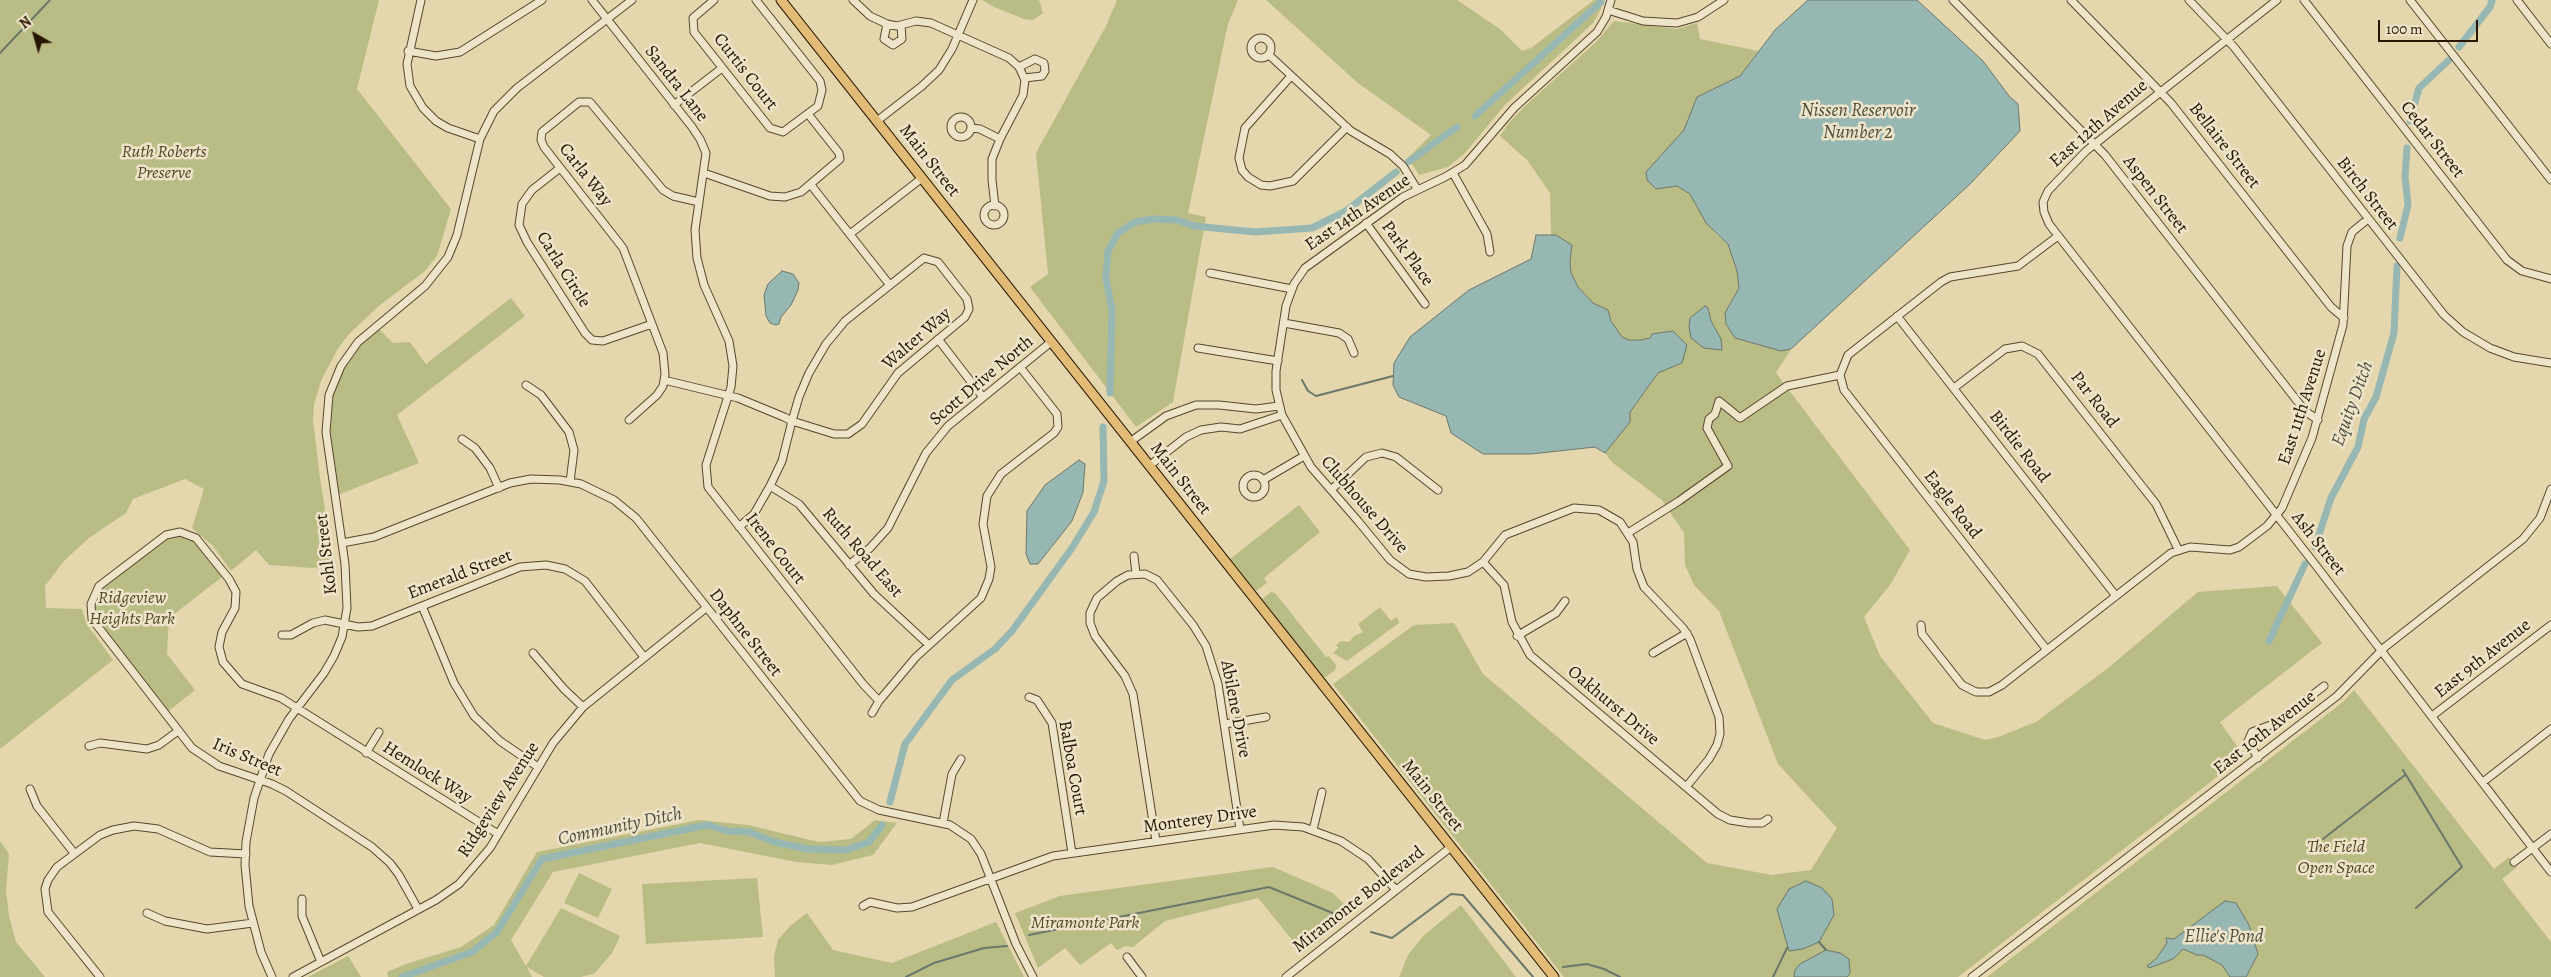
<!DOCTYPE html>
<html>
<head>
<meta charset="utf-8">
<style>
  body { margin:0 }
  #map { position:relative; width:2551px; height:977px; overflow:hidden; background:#e4d6ad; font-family:Alegreya,serif }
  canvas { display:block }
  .north { position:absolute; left:10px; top:10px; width:50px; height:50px; -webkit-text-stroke:4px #ede4ca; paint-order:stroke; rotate:322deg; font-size:14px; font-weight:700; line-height:20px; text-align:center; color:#281600 }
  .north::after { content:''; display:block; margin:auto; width:18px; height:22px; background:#281600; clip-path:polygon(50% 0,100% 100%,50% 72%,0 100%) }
  .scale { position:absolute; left:2378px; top:20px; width:100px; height:22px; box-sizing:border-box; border:2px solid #281600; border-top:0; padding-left:6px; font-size:15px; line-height:18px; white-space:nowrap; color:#281600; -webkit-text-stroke:4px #ede4ca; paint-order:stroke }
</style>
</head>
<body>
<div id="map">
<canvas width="2551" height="977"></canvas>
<div class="north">N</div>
<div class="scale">100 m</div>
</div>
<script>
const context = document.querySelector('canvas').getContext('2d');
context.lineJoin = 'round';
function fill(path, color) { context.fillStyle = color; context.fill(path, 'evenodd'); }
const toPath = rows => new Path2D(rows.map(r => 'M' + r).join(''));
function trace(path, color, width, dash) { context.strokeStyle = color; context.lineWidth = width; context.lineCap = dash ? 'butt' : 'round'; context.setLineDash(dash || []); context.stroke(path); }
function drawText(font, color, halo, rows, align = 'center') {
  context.font = font + ' Alegreya,serif'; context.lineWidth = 5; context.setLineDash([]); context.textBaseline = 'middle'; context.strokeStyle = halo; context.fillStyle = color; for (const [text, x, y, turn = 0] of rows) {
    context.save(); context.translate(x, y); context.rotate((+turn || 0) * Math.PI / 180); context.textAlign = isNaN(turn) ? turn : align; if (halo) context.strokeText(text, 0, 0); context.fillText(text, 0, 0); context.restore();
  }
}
fill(toPath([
  [0,0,379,0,357,89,451,209,437,256,425,271,380,305,349,334,337,350,321,381,314,405,313,420,320,478,334,566,311,568,269,565,256,550,231,571,213,546,192,528,204,489,185,479,133,499,126,513,89,538,63,562,45,586,46,608,82,609,86,623,113,660,0,749],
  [982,0,1039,0,1043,13,1033,20,1024,19,994,7],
  [1117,0,1238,0,1228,24,1188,213,1206,217,1173,402,1136,427,1030,287,1048,274,1036,153,1106,26],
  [1266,0,1457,0,1500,29,1522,51,1531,48,1594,0,1602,0,1601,9,1593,23,1505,105,1464,154,1448,167,1419,175,1408,158,1431,135,1358,83],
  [1614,21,1677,29,1697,23,1700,39,1758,51,1740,76,1697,97,1684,130,1646,172,1647,180,1656,189,1677,186,1690,194,1716,234,1728,244,1737,271,1739,288,1725,313,1726,324,1735,338,1781,351,1791,349,1776,373,1910,550,1890,585,1864,617,1880,656,1933,723,1985,740,1998,737,2036,722,2108,668,2198,592,2277,586,2322,643,2220,722,2244,756,1958,977,1564,977,1333,684,1414,625,1454,623,1483,674,1707,863,1772,875,1811,870,1837,828,1778,764,1719,611,1694,585,1685,565,1684,533,1662,500,1613,463,1605,453,1630,422,1630,412,1658,373,1666,369,1687,345,1673,331,1652,334,1650,337,1641,340,1625,339,1619,334,1609,316,1608,310,1593,303,1578,287,1571,273,1570,261,1572,245,1556,235,1551,235,1550,193,1527,160,1500,136,1508,124,1526,105,1596,42],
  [511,298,525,316,397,415,419,463,335,496,326,420,341,366,376,326,393,343,410,342,426,364],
  [1299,505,1320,532,1264,578,1267,583,1256,591,1230,559],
  [188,534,226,574,169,618,167,654,195,690,165,714,91,611,95,591,160,538],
  [1271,592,1275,593,1326,657,1329,656,1336,665,1335,670,1326,677,1323,677,1262,599],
  [1380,607,1391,621,1397,617,1399,623,1347,661,1333,653,1338,648,1336,645,1341,641,1349,642,1354,636,1363,632,1358,624],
  [2354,690,2494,869,2509,857,2517,867,2502,879,2551,942,2551,977,1987,977,2343,702],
  [699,820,748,825,819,842,851,839,875,820,897,823,873,855,832,865,796,862,700,843,553,872,511,940,526,966,561,908,620,936,612,953,595,973,581,977,544,977,527,967,532,977,388,977,387,972,406,964,461,947,494,925,537,852],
  [0,841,9,854,6,891,9,916,16,942,45,977,0,977],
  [1273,867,1333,893,1353,913,1303,953,1258,898,1165,921,1133,947,1125,946,1117,950,1111,943,1080,965,1065,948,1038,968,1015,913,1060,896],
  [579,873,612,889,598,918,564,903],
  [757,878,763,937,646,944,642,884],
  [1461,905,1516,977,1399,977,1408,955,1423,936],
  [807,913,833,950,892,963,996,922,1024,977,775,977,774,956,778,940,790,926],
  [348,956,361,977,308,977]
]), '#babc86');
const water = toPath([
  [1808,0,1917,0,1983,61,2009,96,2018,104,2020,131,1970,184,1791,349,1781,351,1735,338,1726,324,1725,313,1739,288,1737,271,1728,244,1706,223,1690,194,1677,186,1656,189,1647,180,1646,172,1684,130,1697,97,1740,76,1775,30,1808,0],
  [1536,235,1556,235,1572,245,1570,261,1571,273,1578,287,1593,303,1608,310,1611,321,1622,337,1629,340,1641,340,1650,338,1652,334,1673,331,1687,345,1682,363,1658,373,1630,412,1630,422,1605,453,1595,447,1531,454,1483,454,1451,433,1446,416,1399,397,1393,385,1394,363,1410,337,1469,290,1531,259,1536,235],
  [782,271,793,274,799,283,798,290,791,305,781,317,779,324,775,325,770,323,766,316,764,295,768,284,782,271],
  [1705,306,1708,308,1711,321,1721,339,1722,350,1704,348,1691,338,1689,327,1690,318,1705,306],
  [1079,460,1085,464,1083,492,1072,521,1038,564,1030,564,1026,554,1027,511,1045,485,1079,460],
  [1806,881,1822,888,1832,899,1834,915,1819,942,1803,949,1789,951,1777,909,1789,889,1806,881],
  [2225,901,2236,903,2249,925,2258,954,2246,977,2230,977,2222,965,2203,955,2197,955,2183,949,2173,959,2149,968,2147,966,2156,959,2167,943,2166,938,2174,939,2225,901],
  [1826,950,1840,953,1849,959,1850,973,1847,977,1794,977,1795,970,1800,964,1826,950]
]);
fill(water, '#97b7b2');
trace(water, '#6b776b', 1);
trace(toPath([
  [0,53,50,0],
  [1302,380,1308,391,1316,396,1393,376],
  [2403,770,2462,867,2416,908],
  [2323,839,2405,775],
  [1371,932,1392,938,1451,894,1463,895,1533,977],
  [1029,935,1269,887,1335,914],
  [1819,942,1826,950],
  [1563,967,1587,964,1604,969,1620,977],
  [906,977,934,963,984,948,1007,946],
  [1773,977,1787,948]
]), '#6b776b', 2);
trace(toPath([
  [2459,47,2490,7,2492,0],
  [1475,116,1601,2],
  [2410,121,2419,88,2449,60],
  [1408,162,1457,127],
  [2400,238,2408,205,2405,177,2407,148],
  [1110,393,1112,310,1106,278,1108,251,1118,233,1135,222,1153,219,1177,220,1194,226,1255,232,1312,228,1346,211,1396,172],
  [2315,547,2331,498,2358,447,2364,419,2376,397,2394,333,2397,266],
  [2269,641,2305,564],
  [890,802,905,744,952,680,995,649,1012,631,1072,548,1094,512,1104,481,1103,427],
  [402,977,472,952,497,932,542,859,707,825,728,831,749,832,774,842,808,849,846,850,869,842,882,825]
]), '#97b7b2', 7);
const minor = toPath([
  [421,0,407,64,410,86,423,108,436,121,448,128,480,139],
  [592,0,692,127,700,139,706,153,695,230,697,258,704,285,729,341,733,366,731,387,706,465,708,487,863,684,879,701],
  [714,0,693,18,694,32,770,128,783,132,818,106,822,90,820,81,756,0],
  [853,0,870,16,887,24,897,26,916,21,931,23,1009,58,1019,67,1025,80,1023,95,1000,139,992,159,992,180,995,206],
  [1611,0,1606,17,1597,32,1514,108,1465,165,1445,177,1403,197,1305,268,1294,284,1286,306,1276,371,1276,390,1282,415,1311,467,1358,521,1390,560,1409,574,1426,577,1449,576,1468,572,1483,562,1505,535,1574,508,1599,510,1620,522,1633,542,1637,569,1644,587,1683,628,1690,639,1719,717,1720,734,1717,745,1709,759,1686,787],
  [1953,0,2105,155,2305,411,2318,420],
  [2071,0,2171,103,2331,307,2344,318],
  [2189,0,2234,47,2444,315,2463,332,2490,348,2514,357,2551,363],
  [2277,0,2086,151,2048,191,2043,202,2044,212,2049,224,2314,563,2551,872],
  [2304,0,2507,260,2522,271,2551,279],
  [2410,0,2551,180],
  [2517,0,2551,44],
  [1608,10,1643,21,1677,23,1698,17,1724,0],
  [887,24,884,39,893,45,902,39,901,25],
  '1251 48a10 10 0 1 1 20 0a10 10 0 1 1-20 0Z',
  [408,51,436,56,460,52,542,0],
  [1269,55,1351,131,1390,154,1403,166,1417,189],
  [1019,67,1035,59,1044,63,1045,71,1042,76,1024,78],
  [1291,76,1245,128,1239,158,1242,170,1248,177,1261,185,1270,186,1293,181,1347,127],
  [674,105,722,68],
  '951 127a10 10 0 1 1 20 0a10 10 0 1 1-20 0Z',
  [877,121,922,86,939,70,952,49,973,0],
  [971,128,980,129,1000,139],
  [560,168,532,190,522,204,519,225,527,242,585,333,592,340,603,341,652,324],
  [704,173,770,196,785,197,801,192,840,159,839,153,808,114],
  [1453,173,1487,234,1490,252],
  [811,185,889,284],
  '984 215a10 10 0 1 1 20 0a10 10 0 1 1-20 0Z',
  [1366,223,1425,304],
  [850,234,922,178],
  [1210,273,1292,289],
  [1897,316,2116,596],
  [1284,323,1339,333,1348,339,1354,353],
  [938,339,982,396],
  [1198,348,1278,361],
  [1840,375,1844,390,2047,650],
  [664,380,738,398,784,417,792,421,834,434,848,434,862,424,898,373,965,317,969,309,967,299,938,262,924,258,845,321,826,344,809,373,799,397,792,421,782,461,770,486,754,514,739,527],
  [526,385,541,395,569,432,574,450,570,482],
  [1954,388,2005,349,2022,346,2038,354,2156,504,2178,549],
  [629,420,657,395,663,386,665,374,663,353,623,248,544,147,541,140,542,132,579,102,590,102,663,190,673,196,699,202],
  [462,439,475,448,490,468,499,488],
  [1130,442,1166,416,1196,405,1219,405,1256,409,1279,406],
  [1149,466,1186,437,1201,430,1221,427,1240,429,1282,415],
  '1243 486a11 11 0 1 1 22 0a11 11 0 1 1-22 0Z',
  [1263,480,1304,456],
  [770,486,799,504,874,594,929,645],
  [1331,490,1366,457,1382,453,1396,457,1438,490],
  [1628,533,1679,501,1728,466,1707,428,1709,419,1715,414,1719,401,1740,418,1787,386,1840,375,1848,355,1941,282,1950,277,2018,266,2058,236],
  [342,543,374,537,510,483,531,479,560,480,581,484,614,500,636,518,860,801,879,810,950,825,971,839,981,854,1016,944,1033,977],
  [1134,556,1136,574],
  [1483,562,1504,585,1512,622,1530,655,1718,814,1730,820,1749,823,1762,823,1768,819],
  [849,565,870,548,888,528,926,453,948,426,1051,342],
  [422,606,454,683,474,716,500,741,538,767],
  [1921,625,1922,634,1962,685,1976,692,1989,692,2002,685,2171,553,2190,547,2230,550,2239,547,2267,526,2282,508,2312,438,2343,325,2347,246,2352,232,2368,219],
  [282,635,291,635,313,623,325,620,358,627,372,626,520,567,546,565,565,569,585,581,644,657],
  [1517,636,1556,613,1565,601],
  [533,653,564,689,583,707],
  [1653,653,1687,633],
  [1029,697,1037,700,1052,723,1072,853],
  [872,713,879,701,916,657,981,598,989,579,991,567,983,524,987,496,1001,474,1054,433,1058,427,1057,414,1020,367],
  [2432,716,2551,625],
  [1225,724,1266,717],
  [89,746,100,743,147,749,159,745,178,731],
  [366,753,379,732],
  [2258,758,2248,741,2252,732,2276,723,2324,686],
  [2483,782,2551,729],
  [30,789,37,806,74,853],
  [943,823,952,774,961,759],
  [1313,830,1322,792],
  [1156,841,1133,694,1125,676,1095,636,1090,623,1090,613,1097,598,1117,581,1128,575,1145,574,1157,580,1193,625,1206,646,1218,684,1240,829],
  [2514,862,2551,834],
  [302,899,302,916,321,962],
  [863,906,870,902,897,908,912,907,1053,856,1274,825,1303,827,1341,841,1368,859,1396,890],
  [418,909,399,875,390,863,372,847,286,791,272,784,219,766,192,748,92,619,91,604,99,586,166,535,180,532,196,538,229,579,236,592,235,608,222,632,219,647,223,662,242,684,281,698,498,834],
  [147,913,165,921,207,929,253,923],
  [1127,957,1142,977],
  [100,977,48,912,45,889,48,880,57,867,100,835,113,830,134,826,158,829,210,852,246,854],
  [272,977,261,952,249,906,245,865,246,842,254,798,269,754,289,719,324,673,334,656,342,637,347,608,345,564,326,432,329,395,341,366,358,342,425,286,448,257,457,235,480,139,494,111,517,88,632,0],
  [293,977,436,900,459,884,490,848,553,743,583,707,706,608],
  [1286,977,1451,847],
  [1972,977,2337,696,2385,647,2523,539,2540,518,2551,489]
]);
const major = toPath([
  [781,0,1554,977]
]);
trace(minor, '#57462b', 9);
trace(major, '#281600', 11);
trace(minor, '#ede4ca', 7);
trace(major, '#e2bb76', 9);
drawText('18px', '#281600', '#ede4ca', [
  ["Curtis Court",745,72,52],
  ["Sandra Lane",676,84,52],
  ["East 12th Avenue",2099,124,-41],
  ["Cedar Street",2432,140,52],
  ["Bellaire Street",2224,146,52],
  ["Main Street",929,161,52],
  ["Carla Way",585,175,52],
  ["Birch Street",2367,194,52],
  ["Aspen Street",2155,195,52],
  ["East 14th Avenue",1358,213,-34],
  ["Park Place",1407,254,54],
  ["Carla Circle",563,270,58],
  ["Walter Way",917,339,-41],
  ["Scott Drive North",982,381,-40],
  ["Par Road",2094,400,52],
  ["East 11th Avenue",2303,407,-72],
  ["Birdie Road",2019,447,52],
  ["Main Street",1180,479,52],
  ["Clubhouse Drive",1364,505,49],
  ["Eagle Road",1952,505,52],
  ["Ash Street",2318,544,52],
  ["Irene Court",775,549,52],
  ["Ruth Road East",862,553,49],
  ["Kohl Street",327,554,-97],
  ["Emerald Street",460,575,-21],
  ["Daphne Street",745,633,52],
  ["East 9th Avenue",2483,659,-38],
  ["Oakhurst Drive",1613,706,40],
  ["Abilene Drive",1235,709,79],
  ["East 10th Avenue",2265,733,-38],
  ["Iris Street",247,758,23],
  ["Balboa Court",1072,768,80],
  ["Hemlock Way",427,773,32],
  ["Main Street",1432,796,51],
  ["Ridgeview Avenue",499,800,-57],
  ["Monterey Drive",1200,820,-8],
  ["Miramonte Boulevard",1359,900,-38]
]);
drawText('italic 18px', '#544828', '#ede4ca', [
  ["Ruth Roberts",164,153],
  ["Preserve",164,174],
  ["Ridgeview",132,599],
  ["Heights Park",132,620],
  ["The Field",2336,848],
  ["Open Space",2336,869],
  ["Miramonte Park",1085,924]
]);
drawText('italic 19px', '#4f4e3e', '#ede4ca', [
  ["Nissen Reservoir",1858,111],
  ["Number 2",1858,133],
  ["Equity Ditch",2353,404,-70],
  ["Community Ditch",620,827,-12],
  ["Ellie's Pond",2224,937]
]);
</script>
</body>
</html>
